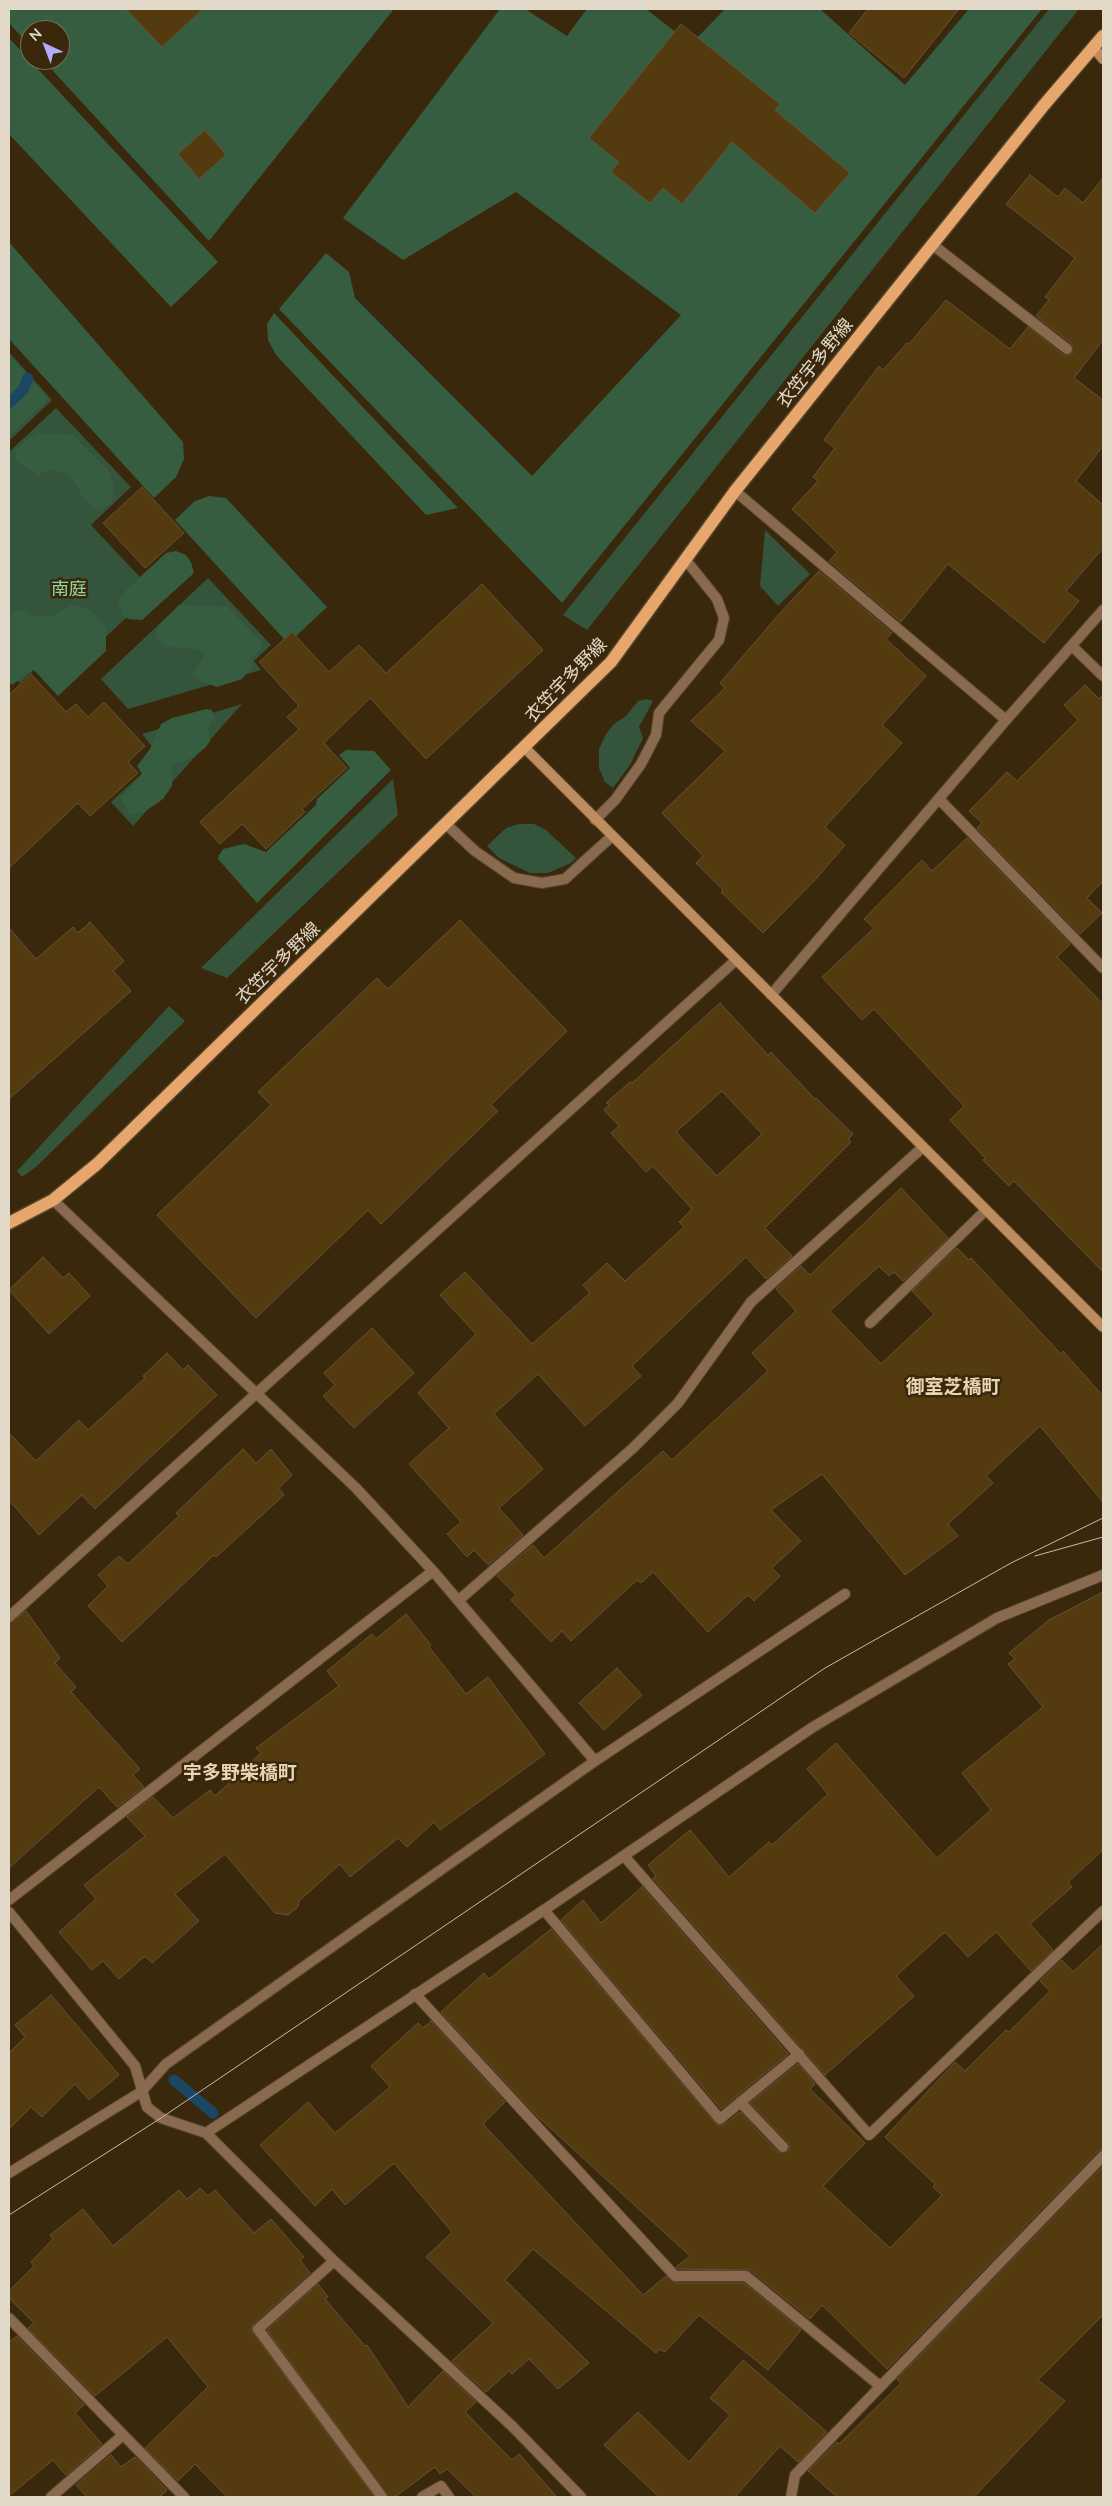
<!DOCTYPE html>
<html>
<head>
<meta charset="utf-8">
<style>
  body { margin:0 }
  #map { position:relative; width:1112px; height:2506px; overflow:hidden; background:#39280c; font-family:Lato,sans-serif }
  canvas { display:block }
  .frame { position:absolute; inset:0; border:10px solid #e3d9c9; pointer-events:none }
  .north { position:absolute; left:20px; top:20px; width:50px; height:50px; box-sizing:border-box; background:#39280c; border:1px solid #7d6f58; border-radius:50%; rotate:317deg; font-size:14px; font-weight:700; line-height:20px; text-align:center; color:#e3d9c9 }
  .north::after { content:''; display:block; margin:auto; width:18px; height:22px; background:#b2adf9; clip-path:polygon(50% 0,100% 100%,50% 72%,0 100%) }
</style>
</head>
<body>
<div id="map">
<canvas width="1112" height="2506"></canvas>
<div class="frame"></div>
<div class="north">N</div>
</div>
<script>
const context = document.querySelector('canvas').getContext('2d');
context.lineJoin = 'round';
function fill(path, color) { context.fillStyle = color; context.fill(path, 'evenodd'); }
const toPath = rows => new Path2D(rows.map(r => 'M' + r).join(''));
function trace(path, color, width, dash) { context.strokeStyle = color; context.lineWidth = width; context.lineCap = dash ? 'butt' : 'round'; context.setLineDash(dash || []); context.stroke(path); }
function drawText(font, color, halo, rows, align = 'center') {
  context.font = font + ' Lato,"Noto Sans JP",sans-serif'; context.lineWidth = 5; context.setLineDash([]); context.textBaseline = 'middle'; context.strokeStyle = halo; context.fillStyle = color; for (const [text, x, y, turn = 0] of rows) {
    context.save(); context.translate(x, y); context.rotate((+turn || 0) * Math.PI / 180); context.textAlign = isNaN(turn) ? turn : align; if (halo) context.strokeText(text, 0, 0); context.fillText(text, 0, 0); context.restore();
  }
}
fill(toPath([
  [1049,9,1079,9,587,630,563,615],
  [9,352,52,400,9,441],
  [56,408,131,487,91,525,154,592,53,686,36,668,20,683,9,671,9,452],
  [765,530,810,574,778,606,760,586],
  [208,578,271,645,254,661,261,670,128,709,101,679],
  [647,699,653,701,639,727,643,738,630,765,613,788,605,782,599,768,599,749,606,734,614,724,626,716,638,701],
  [242,704,133,826,111,802,160,757,142,734],
  [393,779,398,815,227,978,201,968],
  [519,824,534,824,546,830,576,858,571,863,548,873,530,873,499,858,487,846,506,828],
  [169,1006,185,1021,37,1166,22,1177,17,1171]
]), '#34543b');
fill(toPath([
  [9,9,394,9,209,241,43,60,60,60,60,30,30,30,30,46,9,23],
  [500,9,525,9,567,36,587,9,646,9,691,44,725,9,820,9,905,85,969,9,1042,9,562,603,279,309,326,253,349,272,355,298,532,476,681,315,516,192,403,260,343,218],
  [9,38,218,262,171,307,9,134],
  [9,242,183,442,184,459,176,477,154,498,9,339],
  [274,313,458,508,426,515,276,355,268,340,267,324],
  [9,355,49,399,9,436],
  [39,433,73,435,111,474,114,487,111,504,98,511,84,499,70,474,50,469,38,475,16,461,15,451,30,437],
  [209,496,226,498,327,607,296,636,292,632,284,639,175,520,195,501],
  [176,551,186,555,191,562,194,573,142,620,128,619,122,615,118,602,126,590,166,553],
  [72,605,90,610,106,626,106,651,58,696,33,669,12,685,9,682,9,615,12,611,23,611,33,616,51,616],
  [179,605,228,607,261,642,261,650,252,658,252,667,242,679,217,687,199,681,192,675,205,655,202,650,163,646,155,637,158,626],
  [206,709,212,710,214,718,208,729,210,741,206,747,194,757,178,763,172,763,172,786,163,799,143,813,129,814,121,798,142,774,137,766,150,749,161,724,172,718],
  [346,750,374,751,391,770,257,903,218,859,219,855,223,849,244,844,266,852,316,805,317,799,350,768,339,755]
]), '#365d3f');
trace(toPath([
  [9,403,23,390,28,378],
  [174,2080,213,2113]
]), '#1b4762', 11);
const building = toPath([
  [126,9,203,9,162,47,126,9],
  [868,9,959,9,904,78,849,33,868,9],
  [681,24,780,104,775,110,850,173,815,213,732,142,682,204,663,188,650,203,611,172,619,162,589,138,681,24],
  [205,130,226,155,199,179,178,154,205,130],
  [1030,175,1058,197,1065,188,1083,203,1103,178,1103,340,1074,378,1103,400,1103,446,1076,481,1103,505,1103,548,1066,591,1079,601,1044,643,948,564,901,622,829,561,837,552,792,509,818,481,813,477,835,448,824,440,845,411,879,366,883,370,907,343,909,344,946,300,1010,349,1028,327,1063,355,1069,355,1073,353,1072,344,1036,316,1049,300,1045,297,1075,258,1006,204,1030,175],
  [142,487,184,533,145,568,103,523,142,487],
  [819,571,892,633,886,639,926,676,882,725,902,743,825,827,845,845,816,879,763,933,721,892,723,890,696,863,703,856,662,813,725,751,691,721,725,688,720,683,780,613,819,571],
  [482,584,543,650,426,759,370,698,324,743,347,768,302,809,305,812,266,849,242,824,220,844,200,822,299,729,287,717,299,706,259,662,292,632,329,672,359,645,386,673,482,584],
  [31,674,66,712,76,704,88,717,104,702,145,746,128,762,138,773,90,816,78,803,9,868,9,695,31,674],
  [1085,685,1099,699,1103,694,1103,881,1087,898,1102,913,1080,934,977,828,982,823,969,811,1007,772,1017,781,1078,720,1064,705,1085,685],
  [967,838,1070,944,1057,957,1103,1004,1103,1272,1014,1181,1009,1186,983,1160,985,1158,950,1120,964,1106,874,1009,862,1020,822,977,874,928,864,919,922,860,932,871,967,838],
  [460,920,567,1031,491,1105,498,1111,381,1224,368,1210,256,1318,157,1215,271,1105,258,1092,377,978,388,989,460,920],
  [90,922,124,961,113,971,131,991,9,1099,9,928,36,959,73,927,78,933,90,922],
  [720,1003,768,1055,771,1052,815,1099,816,1098,853,1134,848,1139,851,1142,765,1228,792,1256,766,1279,746,1257,632,1366,641,1376,585,1426,538,1374,494,1414,543,1469,499,1508,523,1535,488,1565,474,1550,467,1557,447,1534,461,1522,409,1464,449,1428,418,1393,476,1334,440,1295,465,1272,532,1344,590,1293,583,1285,607,1263,625,1281,684,1227,679,1222,692,1209,653,1166,646,1172,611,1133,619,1126,604,1110,609,1105,606,1103,630,1082,632,1083,720,1003],
  [722,1091,762,1134,717,1176,676,1132,722,1091],
  [901,1188,948,1238,903,1281,894,1272,889,1276,879,1266,830,1311,881,1364,934,1314,912,1291,957,1248,969,1260,971,1258,1061,1354,1063,1351,1103,1396,1103,1502,1040,1426,986,1476,993,1483,948,1524,958,1536,905,1575,822,1474,771,1510,801,1541,772,1568,780,1576,754,1601,748,1595,708,1632,653,1572,641,1583,637,1580,571,1641,562,1631,551,1642,511,1600,516,1595,497,1576,533,1545,544,1558,663,1451,672,1460,768,1371,752,1353,796,1311,776,1289,801,1266,810,1275,901,1188],
  [43,1257,63,1278,69,1273,90,1296,49,1334,9,1290,43,1257],
  [372,1328,414,1373,354,1428,323,1396,335,1385,324,1373,372,1328],
  [167,1353,183,1370,188,1365,217,1395,95,1509,82,1495,39,1535,9,1500,9,1433,36,1461,79,1420,88,1430,145,1378,143,1376,167,1353],
  [243,1449,256,1463,271,1449,292,1475,279,1488,284,1495,216,1557,214,1555,122,1642,88,1606,108,1586,98,1575,119,1556,128,1564,179,1516,176,1513,243,1449],
  [1103,1592,1103,1850,1068,1882,1072,1887,1030,1924,1053,1950,1031,1971,996,1932,968,1957,945,1932,896,1976,914,1996,825,2075,653,1878,656,1876,648,1865,690,1830,729,1877,769,1842,772,1845,828,1794,807,1769,836,1743,937,1858,991,1810,962,1773,1043,1707,1008,1664,1015,1659,1009,1653,1049,1620,1103,1592],
  [26,1611,60,1658,55,1663,76,1687,71,1692,140,1769,133,1775,144,1787,117,1807,99,1787,9,1868,9,1624,26,1611],
  [406,1614,431,1645,429,1647,466,1694,488,1677,545,1754,440,1830,434,1822,407,1847,398,1838,350,1877,340,1864,299,1901,298,1907,288,1915,275,1913,225,1854,175,1894,199,1921,152,1963,145,1956,119,1979,103,1961,92,1970,59,1932,96,1899,84,1885,145,1836,127,1817,153,1797,173,1818,210,1790,215,1796,261,1753,256,1748,339,1686,327,1671,372,1634,376,1639,406,1614],
  [617,1668,642,1695,604,1730,579,1703,617,1668],
  [642,1887,788,2054,721,2109,561,1920,583,1900,601,1923,642,1887],
  [551,1929,717,2125,724,2125,740,2112,778,2152,787,2152,790,2148,788,2142,750,2103,798,2064,815,2084,810,2089,865,2143,823,2186,890,2248,942,2195,933,2187,935,2184,885,2137,955,2062,965,2071,1006,2030,1009,2032,1050,1991,1040,1981,1062,1960,1073,1972,1103,1944,1103,2149,1098,2151,887,2369,822,2305,810,2319,750,2270,678,2269,676,2267,690,2256,536,2115,441,2012,484,1973,489,1979,551,1929],
  [51,1995,119,2075,89,2100,75,2084,42,2117,31,2107,9,2129,9,2053,25,2037,15,2025,51,1995],
  [431,2021,505,2102,483,2124,643,2295,666,2276,675,2283,744,2283,801,2330,768,2370,699,2315,665,2352,660,2349,656,2353,533,2249,505,2280,589,2363,558,2389,529,2359,512,2374,509,2371,486,2392,452,2361,493,2323,426,2257,452,2232,394,2163,345,2205,332,2189,315,2206,260,2145,308,2102,335,2133,390,2087,371,2066,418,2023,423,2028,431,2021],
  [1103,2166,1103,2315,1038,2380,1065,2401,974,2497,837,2497,808,2471,837,2442,839,2444,901,2383,897,2379,1103,2166],
  [200,2188,208,2196,215,2190,254,2233,271,2219,304,2257,300,2260,310,2273,253,2324,251,2330,374,2497,227,2497,195,2464,178,2481,145,2448,208,2387,167,2337,95,2396,28,2328,34,2323,9,2298,9,2291,34,2266,31,2262,53,2239,50,2235,83,2209,113,2246,179,2190,187,2199,200,2188],
  [318,2284,328,2297,325,2299,365,2346,367,2345,408,2407,443,2371,476,2402,465,2412,512,2460,519,2454,557,2497,476,2497,447,2469,440,2474,435,2467,395,2497,389,2497,267,2330,318,2284],
  [17,2336,84,2405,75,2413,102,2444,66,2475,53,2460,9,2496,9,2342,17,2336],
  [743,2360,827,2432,798,2462,780,2446,735,2497,659,2497,604,2445,638,2412,689,2462,730,2415,710,2398,743,2360],
  [111,2455,121,2467,135,2457,167,2490,160,2497,87,2497,76,2485,111,2455]
]);
fill(building, '#533a0f');
trace(building, '#655236', 1);
const lane = toPath([
  [735,491,1006,720],
  [1072,646,1103,676],
  [870,1323,986,1210],
  [459,1600,632,1449,678,1403,751,1302],
  [624,1856,869,2135,1103,1911],
  [544,1910,720,2119,799,2054],
  [415,1994,675,2276,746,2276,880,2386],
  [740,2102,783,2147],
  [334,2261,258,2329,382,2497],
  [422,2497,441,2486,449,2497]
]);
const street = toPath([
  [933,245,1067,349],
  [939,799,1103,968],
  [595,820,615,800,641,764,656,735,659,713,719,640,724,618,717,599,685,559],
  [446,824,475,851,514,878,542,883,565,879,612,836],
  [771,995,1006,720,1103,610],
  [751,1302,923,1147],
  [433,1571,595,1761],
  [9,1617,736,960],
  [9,1900,433,1571,356,1488,53,1200],
  [9,1912,135,2066,147,2107,161,2118,206,2133,334,2261,513,2427,581,2497],
  [206,2133,544,1910,813,1727,997,1618,1103,1575],
  [9,2173,141,2092,166,2064,595,1761,845,1594],
  [9,2318,184,2497],
  [51,2497,123,2435],
  [791,2497,795,2475,1103,2156]
]);
const secondary = toPath([
  [1094,48,1103,59],
  [525,748,1103,1327]
]);
const primary = toPath([
  [9,1223,53,1200,97,1164,611,662,735,491,1044,105,1103,36]
]);
trace(lane, '#54442a', 12);
trace(street, '#54442a', 12);
trace(secondary, '#54442a', 12);
trace(primary, '#54442a', 15);
trace(lane, '#896a4e', 10);
trace(street, '#896a4e', 10);
trace(secondary, '#be8c5f', 10);
trace(primary, '#e7a66b', 12);
trace(toPath([
  [1035,1556,1103,1537],
  [9,2215,161,2118,825,1668,1011,1563,1103,1518]
]), '#c6bba9', 1);
drawText('18px', '#e3d9c9', '#39280c', [
  ["衣笠宇多野線",815,363,-51],
  ["衣笠宇多野線",566,680,-46],
  ["衣笠宇多野線",278,963,-44]
]);
drawText('18px', '#93d4a1', '#39280c', [
  ["南庭",69,589]
]);
drawText('bold 19px', '#e9d4b4', '#39280c', [
  ["御室芝橋町",953,1387],
  ["宇多野柴橋町",240,1773]
]);
</script>
</body>
</html>
